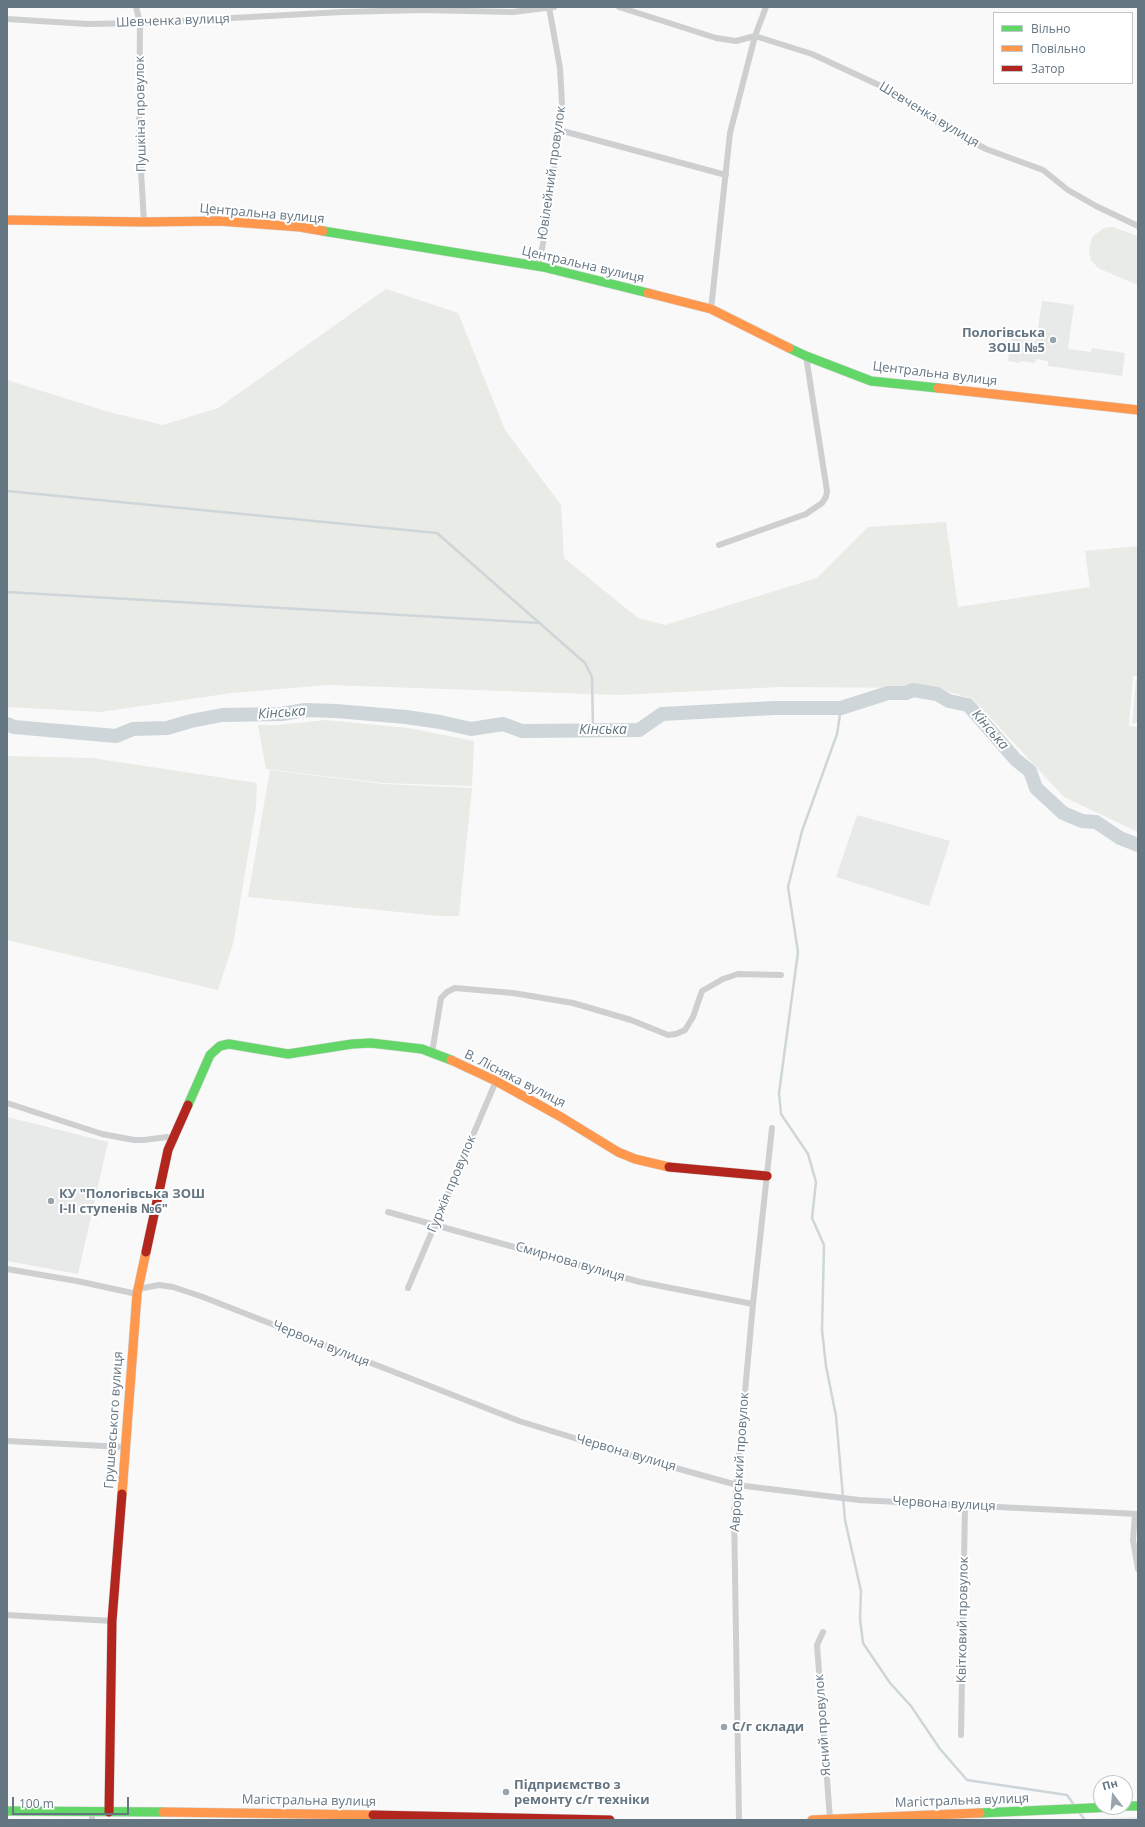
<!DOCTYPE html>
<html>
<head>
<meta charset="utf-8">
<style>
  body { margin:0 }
  #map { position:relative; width:1145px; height:1827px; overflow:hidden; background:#f9f9f9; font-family:"Open Sans",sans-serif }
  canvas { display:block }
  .frame { position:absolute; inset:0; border:8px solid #657683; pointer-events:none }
  .legend { position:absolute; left:993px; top:12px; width:140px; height:72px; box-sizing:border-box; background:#fff; border:1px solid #c1c8cd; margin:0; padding:5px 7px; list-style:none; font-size:12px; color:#657683 }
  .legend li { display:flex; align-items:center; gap:8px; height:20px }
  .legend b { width:20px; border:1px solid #c1c8cd }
  .north { position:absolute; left:1093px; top:1775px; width:40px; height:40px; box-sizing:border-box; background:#fff; border:1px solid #c1c8cd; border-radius:50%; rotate:344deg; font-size:11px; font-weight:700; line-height:16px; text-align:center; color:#657683 }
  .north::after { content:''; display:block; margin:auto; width:14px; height:18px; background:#99a4ac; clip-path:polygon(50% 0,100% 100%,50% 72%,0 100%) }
  .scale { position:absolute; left:12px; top:1797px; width:117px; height:18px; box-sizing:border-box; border:2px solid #657683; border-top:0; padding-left:5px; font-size:12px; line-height:14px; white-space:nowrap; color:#657683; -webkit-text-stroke:3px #fff; paint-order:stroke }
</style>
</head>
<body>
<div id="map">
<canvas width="1145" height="1827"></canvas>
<div class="frame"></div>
<ul class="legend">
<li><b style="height:5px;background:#63d668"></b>Вільно</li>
<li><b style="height:5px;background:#ff974d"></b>Повільно</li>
<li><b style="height:5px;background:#b3261e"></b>Затор</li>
</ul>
<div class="north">Пн</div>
<div class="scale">100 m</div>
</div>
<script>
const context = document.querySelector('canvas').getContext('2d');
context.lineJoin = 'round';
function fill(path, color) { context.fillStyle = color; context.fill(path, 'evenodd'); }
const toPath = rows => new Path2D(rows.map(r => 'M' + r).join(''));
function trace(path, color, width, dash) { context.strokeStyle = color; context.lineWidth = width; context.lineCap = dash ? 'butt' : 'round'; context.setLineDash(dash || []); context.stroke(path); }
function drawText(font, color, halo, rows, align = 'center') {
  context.font = font + ' "Open Sans",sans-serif'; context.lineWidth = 4; context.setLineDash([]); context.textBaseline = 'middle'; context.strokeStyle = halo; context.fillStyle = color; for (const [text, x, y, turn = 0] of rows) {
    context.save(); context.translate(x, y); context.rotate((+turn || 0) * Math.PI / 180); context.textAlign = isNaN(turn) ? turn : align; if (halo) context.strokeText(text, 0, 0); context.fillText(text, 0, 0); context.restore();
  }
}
fill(toPath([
  [1042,301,1074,305,1068,349,1091,352,1092,348,1125,353,1122,376,1048,366,1048,361,1036,359,1035,363,1021,361,1020,363,1008,361,1011,338,1036,341],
  [1136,679,1138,679,1138,723,1132,723],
  [857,815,950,841,929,906,836,877],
  [7,1117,108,1142,78,1274,7,1261]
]), '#e8e9e9');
fill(toPath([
  [1113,227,1138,236,1138,285,1098,268,1091,260,1089,251,1092,237,1104,228],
  [386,289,458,313,505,430,561,505,564,558,638,618,665,625,817,578,868,527,946,522,958,607,1090,587,1085,551,1138,546,1138,676,1133,676,1129,726,1138,727,1138,832,1064,797,973,699,936,688,779,687,619,695,329,685,232,693,100,712,7,707,7,380,109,412,163,425,218,408],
  [326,720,408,728,474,741,472,786,383,783,266,769,258,725,277,725],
  [7,756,92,758,257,783,256,807,233,944,218,990,7,940],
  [270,770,383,784,472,788,459,916,439,916,248,897],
  [1138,1817,1138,1820,1075,1820]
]), '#e8ebe6');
trace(toPath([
  [7,491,437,533,585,663,592,677,593,729],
  [7,592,540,623],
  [841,708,837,734,802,831,788,887,798,952,779,1093,781,1114,808,1154,816,1182,812,1218,824,1245,822,1330,826,1366,836,1416,845,1520,861,1591,860,1619,863,1643,890,1683,911,1706,940,1749,967,1780,1067,1795,1074,1805],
  [1078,1811,1085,1820]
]), '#ced6d9', 2.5);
trace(toPath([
  [7,724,14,727,116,736,133,729,167,728,191,721,222,715,282,714,305,710,336,711,406,717,440,722,471,729,503,724,522,731,639,730,662,714,774,708,841,708,888,693,906,693,913,690,937,694,949,701,968,705,1016,760,1030,771,1036,788,1063,813,1082,821,1096,822,1120,838,1138,845]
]), '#ced6d9', 14);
const fast = toPath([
  [323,231,543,267,648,293],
  [789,348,806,356,871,381,938,388],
  [188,1105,210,1055,220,1046,229,1044,288,1054,352,1044,371,1043,422,1049,451,1060],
  [1125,1806,1138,1806],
  [7,1811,163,1812],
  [980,1813,1114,1807]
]);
const slow = toPath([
  [7,220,144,222,219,221,300,227,323,231],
  [648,293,711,309,789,348],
  [938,388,1138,410],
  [451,1060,496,1081,561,1117,618,1152,635,1159,669,1167],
  [122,1494,137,1294,146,1252],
  [163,1812,373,1815],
  [812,1820,980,1813]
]);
const jam = toPath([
  [669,1167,767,1176],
  [146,1252,168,1150,188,1105],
  [109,1812,112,1621,122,1494],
  [373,1815,610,1820]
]);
trace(fast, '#d5d6d7', 10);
trace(slow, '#d5d6d7', 10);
trace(jam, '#d5d6d7', 10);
trace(toPath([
  [136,7,140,23,139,137,144,222],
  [619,7,716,38,736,41,755,36,812,54,896,93,944,127,986,149,1043,170,1068,190,1096,206,1138,226],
  [7,19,88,24,140,23,342,12,421,10,513,12,554,7],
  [559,130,726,175],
  [538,267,548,220,562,104,560,68,549,7],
  [711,309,730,133,755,36,766,7],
  [719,545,806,514,822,503,826,497,827,491,806,356],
  [432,1053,441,998,447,992,455,988,513,993,573,1003,631,1020,668,1035,676,1034,685,1030,693,1017,702,991,723,979,738,974,781,975],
  [7,1103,102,1134,134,1140,144,1140,167,1137,171,1139],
  [388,1212,640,1282,753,1304],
  [7,1269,77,1281,137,1294],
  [408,1288,496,1081],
  [138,1289,159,1285,173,1287,203,1297,519,1421,636,1457,737,1485,859,1500,1138,1514],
  [7,1441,124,1447],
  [1135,1515,1133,1540,1138,1569],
  [7,1615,112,1621],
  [823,1632,817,1645,830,1819],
  [961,1735,965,1505],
  [92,1811,92,1820],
  [739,1820,734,1512,753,1304,772,1128]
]), '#cecfd0', 6);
trace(fast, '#63d668', 9);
trace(slow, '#ff974d', 9);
trace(jam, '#b3261e', 9);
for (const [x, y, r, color] of [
  [1053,340,4,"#99a4ac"],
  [51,1201,4,"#99a4ac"],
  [724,1727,4,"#99a4ac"],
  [506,1792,4,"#99a4ac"]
]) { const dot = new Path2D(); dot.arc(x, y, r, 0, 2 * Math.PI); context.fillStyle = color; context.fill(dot); trace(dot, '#fff', 1.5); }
drawText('13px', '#657683', '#fff', [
  ["Шевченка вулиця",173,21,-2],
  ["Пушкіна провулок",141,114,-91],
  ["Шевченка вулиця",929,115,31],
  ["Ювілейний провулок",552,173,-82],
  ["Центральна вулиця",262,214,5],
  ["Центральна вулиця",583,265,13],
  ["Центральна вулиця",935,374,7],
  ["В. Лісняка вулиця",515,1079,27],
  ["Гуржія провулок",452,1184,-67],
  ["Смирнова вулиця",570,1262,16],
  ["Червона вулиця",321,1344,22],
  ["Грушевського вулиця",114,1420,-86],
  ["Червона вулиця",626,1453,16],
  ["Аврорський провулок",740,1462,-86],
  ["Червона вулиця",944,1504,3],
  ["Квітковий провулок",963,1620,-89],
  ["Ясний провулок",823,1725,-94],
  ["Магістральна вулиця",309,1801,1],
  ["Магістральна вулиця",962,1801,-2]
]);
drawText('bold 13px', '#657683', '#fff', [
  ["Пологівська",1045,333,"right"],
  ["ЗОШ №5",1045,348,"right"],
  ["КУ \"Пологівська ЗОШ",59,1194],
  ["І-ІІ ступенів №6\"",59,1209],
  ["С/г склади",732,1727],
  ["Підприємство з",514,1785],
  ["ремонту с/г техніки",514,1800]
], 'left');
drawText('italic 14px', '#60757c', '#fff', [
  ["Кінська",282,713,-4],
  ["Кінська",603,730],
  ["Кінська",990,730,49]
]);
</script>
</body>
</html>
